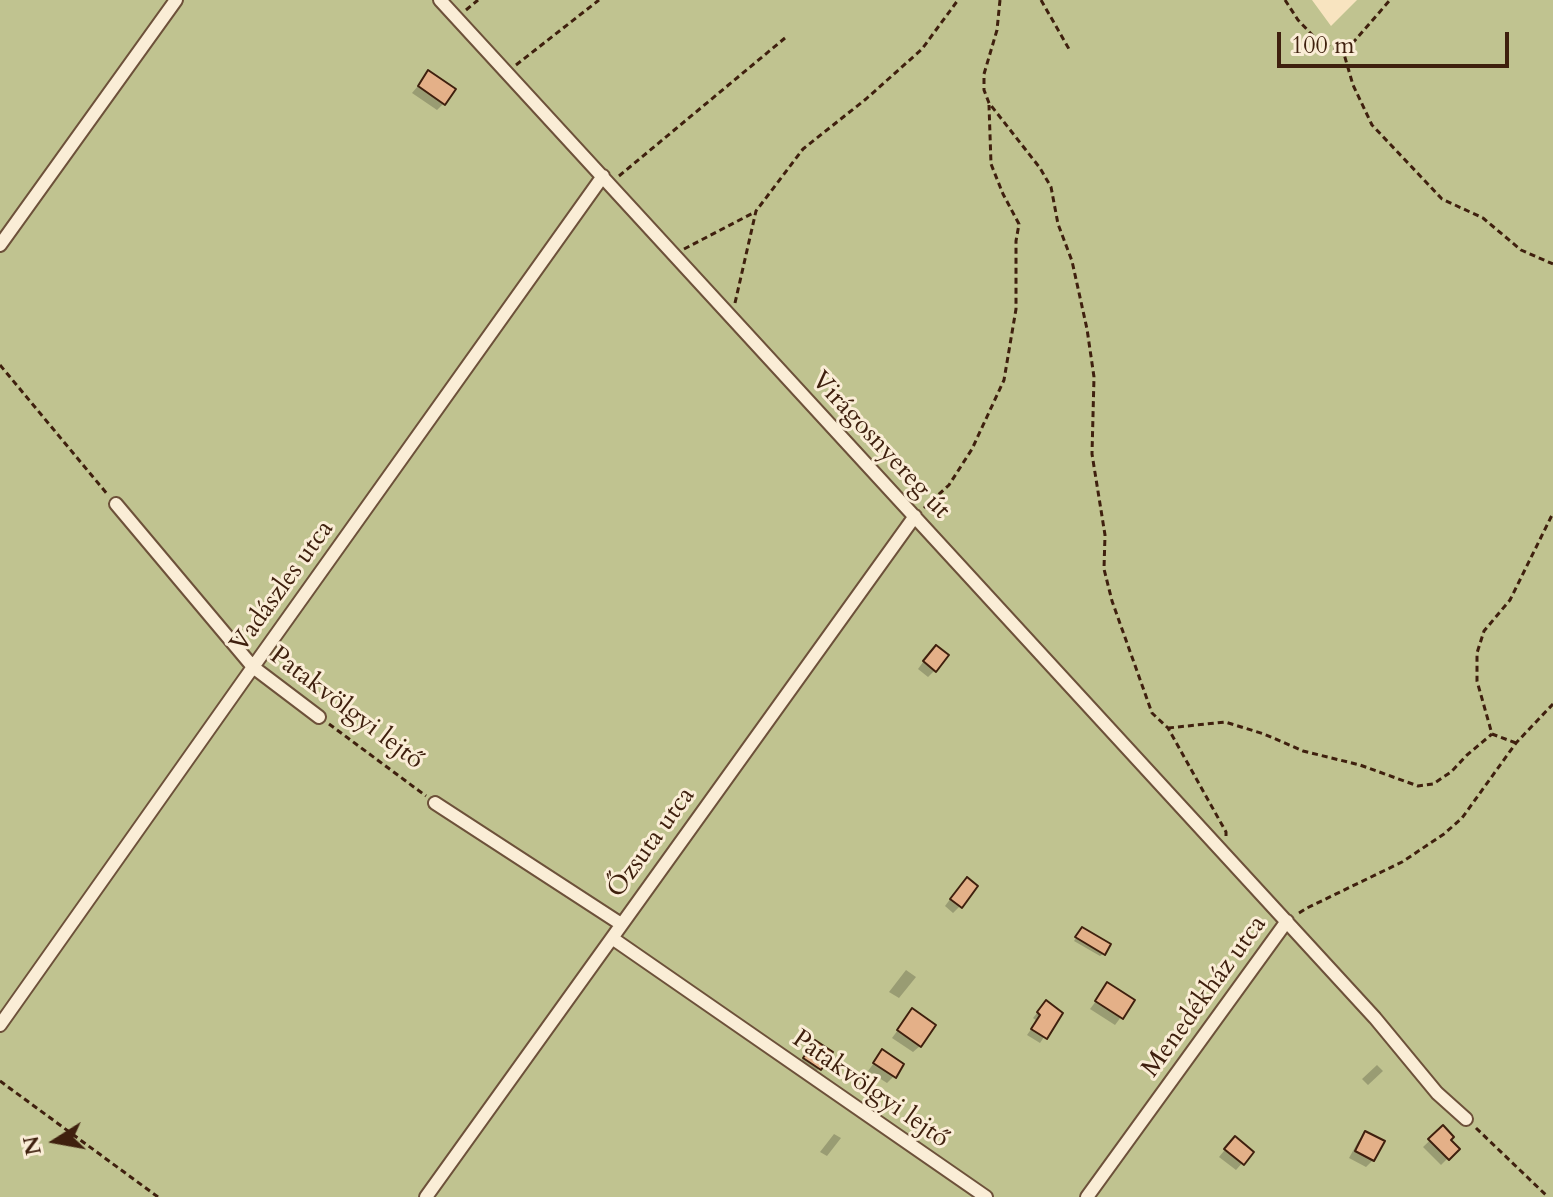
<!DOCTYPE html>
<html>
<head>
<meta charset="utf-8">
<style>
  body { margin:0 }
  #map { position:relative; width:1553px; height:1197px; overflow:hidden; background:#f8e4c0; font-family:Cardo,serif }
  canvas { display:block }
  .north { position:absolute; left:16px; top:1101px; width:80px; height:80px; -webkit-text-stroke:6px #faedd6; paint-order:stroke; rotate:259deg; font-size:22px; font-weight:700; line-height:32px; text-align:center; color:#3f200e }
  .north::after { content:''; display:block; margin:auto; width:28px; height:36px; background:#3f200e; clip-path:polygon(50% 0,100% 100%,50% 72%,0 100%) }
  .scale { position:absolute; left:1277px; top:32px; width:232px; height:36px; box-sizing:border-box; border:4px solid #3f200e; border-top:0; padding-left:10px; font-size:24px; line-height:28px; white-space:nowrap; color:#3f200e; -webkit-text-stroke:6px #faedd6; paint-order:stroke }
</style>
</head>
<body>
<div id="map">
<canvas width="1553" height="1197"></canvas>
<div class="north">N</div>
<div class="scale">100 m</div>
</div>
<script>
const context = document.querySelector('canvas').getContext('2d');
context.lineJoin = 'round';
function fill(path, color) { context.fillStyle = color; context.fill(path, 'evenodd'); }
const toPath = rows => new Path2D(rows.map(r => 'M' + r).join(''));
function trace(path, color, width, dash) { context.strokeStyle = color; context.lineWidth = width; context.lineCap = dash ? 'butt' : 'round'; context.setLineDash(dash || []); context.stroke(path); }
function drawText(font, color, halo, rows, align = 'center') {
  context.font = font + ' Cardo,serif'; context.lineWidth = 6; context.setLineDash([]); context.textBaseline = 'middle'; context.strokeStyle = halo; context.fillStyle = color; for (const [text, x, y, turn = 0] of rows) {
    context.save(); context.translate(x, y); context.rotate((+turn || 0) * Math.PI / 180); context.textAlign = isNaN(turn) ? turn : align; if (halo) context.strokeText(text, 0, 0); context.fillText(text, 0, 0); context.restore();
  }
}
fill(toPath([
  [0,0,1312,0,1331,26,1357,0,1553,0,1553,1197,0,1197]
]), '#c0c390');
fill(toPath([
  [429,73,444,103,437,110,412,93],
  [929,654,935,670,928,677,918,669],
  [960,886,960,906,953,913,945,906],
  [1080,932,1103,954,1100,956,1074,941],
  [906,970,916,977,899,998,889,992],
  [1108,985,1133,1001,1115,1025,1090,1009],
  [1041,1008,1060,1013,1040,1043,1027,1035,1037,1021,1033,1018],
  [912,1011,920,1046,913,1052,892,1038],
  [815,1043,830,1053,813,1076,797,1066],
  [882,1052,894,1076,887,1083,868,1071],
  [1377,1065,1383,1071,1368,1085,1362,1079],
  [1443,1128,1448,1140,1457,1149,1441,1165,1423,1147],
  [1366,1133,1373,1160,1366,1167,1349,1158,1359,1140],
  [834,1134,841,1138,827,1156,820,1152],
  [1228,1146,1251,1153,1236,1170,1219,1157]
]), '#0003');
const building = toPath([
  [428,70,456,89,445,105,418,86,428,70],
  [936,645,949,655,936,672,923,661,936,645],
  [967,877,978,886,962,908,950,899,967,877],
  [1082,927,1111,944,1105,955,1075,937,1082,927],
  [1107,982,1135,1000,1123,1019,1095,1001,1107,982],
  [1046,1000,1063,1013,1047,1039,1031,1029,1040,1015,1037,1012,1046,1000],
  [912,1008,936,1025,921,1047,897,1030,912,1008],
  [815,1040,833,1052,821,1070,803,1058,815,1040],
  [882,1049,904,1064,896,1078,873,1063,882,1049],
  [1443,1125,1454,1137,1451,1140,1460,1149,1449,1160,1428,1139,1443,1125],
  [1365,1131,1385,1141,1374,1161,1355,1151,1365,1131],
  [1235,1136,1254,1152,1244,1165,1224,1149,1235,1136]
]);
fill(building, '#e4b088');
trace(building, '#3f200e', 2);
const street = toPath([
  [440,0,1375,1018,1437,1093,1466,1119],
  [0,245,176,0],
  [116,504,253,667,319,717],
  [435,803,621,924],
  [612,938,986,1197],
  [0,1025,253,667,603,176],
  [426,1197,915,516],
  [1087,1197,1287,921]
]);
trace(street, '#6d513a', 16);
trace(toPath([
  [1000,0,997,30,984,74,984,90,989,103,1040,168,1051,187,1058,224,1072,261,1087,329,1094,377,1092,454,1105,535,1104,569,1112,601,1152,713,1168,728,1226,832,1226,836],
  [1041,0,1069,49],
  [1285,0,1298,20,1319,42,1336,49,1351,45,1390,0],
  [466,10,478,0],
  [1342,47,1353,85,1372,125,1442,199,1483,218,1521,250,1553,264],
  [516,65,599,0],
  [619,176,785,38],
  [684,249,755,212],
  [735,303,756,211,803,149,866,99,922,49,958,0],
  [0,365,108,495],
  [924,508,949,485,972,449,1004,380,1016,309,1016,241,1019,224,1003,194,991,164,989,105],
  [329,724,426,796],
  [1168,728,1225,722,1264,734,1303,751,1360,765,1418,786,1433,784,1451,772,1467,755,1492,734],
  [1516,743,1492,734,1477,681,1477,653,1484,631,1510,600,1553,513],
  [1299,913,1307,908,1402,862,1444,834,1462,818,1516,743,1553,704],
  [0,1081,158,1197],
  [1476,1128,1548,1197]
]), '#3f200e', 3, [6, 4]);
trace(street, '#faedd6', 12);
drawText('26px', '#3f200e', '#faedd6', [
  ["Virágosnyereg út",880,446,47],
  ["Vadászles utca",283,587,-54],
  ["Patakvölgyi lejtő",346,709,37],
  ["Őzsuta utca",652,843,-54],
  ["Menedékház utca",1205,997,-54],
  ["Patakvölgyi lejtő",870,1090,35]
]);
</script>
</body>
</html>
